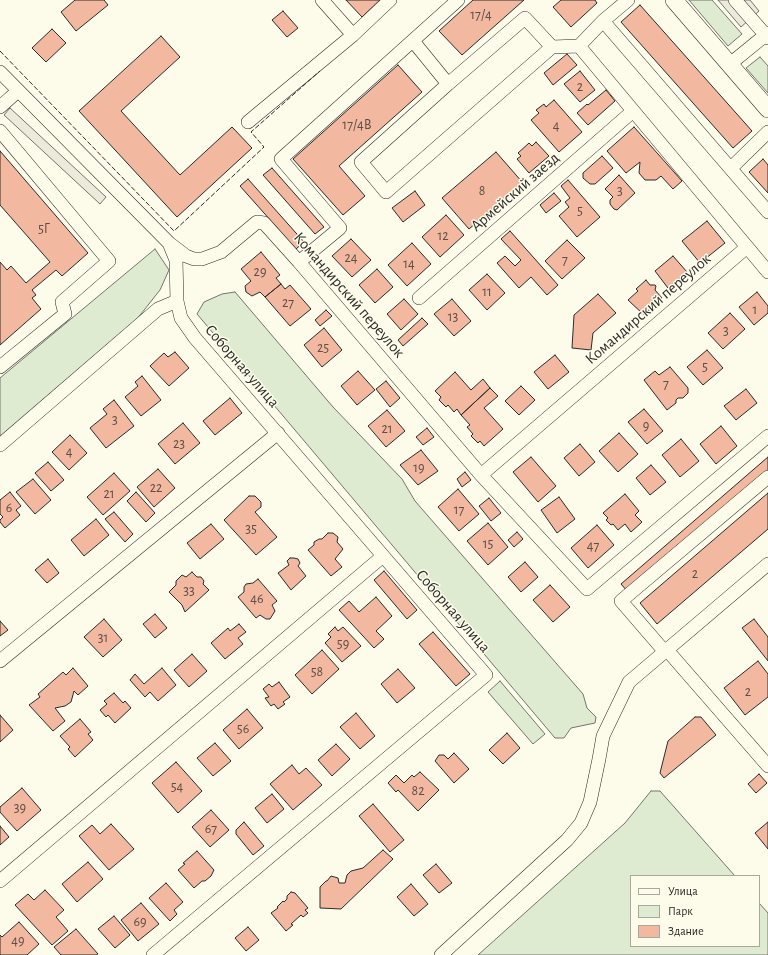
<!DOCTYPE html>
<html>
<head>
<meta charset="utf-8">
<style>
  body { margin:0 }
  #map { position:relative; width:768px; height:955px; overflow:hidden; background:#fdfbea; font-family:"Alegreya Sans",sans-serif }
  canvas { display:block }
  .legend { position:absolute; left:630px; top:875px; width:130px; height:72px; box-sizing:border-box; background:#fdfbea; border:1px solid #a9a89e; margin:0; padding:5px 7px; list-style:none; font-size:12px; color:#2b2b2b }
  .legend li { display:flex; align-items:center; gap:8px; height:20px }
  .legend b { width:20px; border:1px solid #a9a89e }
</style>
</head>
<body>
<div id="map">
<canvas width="768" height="955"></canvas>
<ul class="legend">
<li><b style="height:5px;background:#fdfbea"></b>Улица</li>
<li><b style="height:11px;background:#deebd1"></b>Парк</li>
<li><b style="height:11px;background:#f2b8a0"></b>Здание</li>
</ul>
</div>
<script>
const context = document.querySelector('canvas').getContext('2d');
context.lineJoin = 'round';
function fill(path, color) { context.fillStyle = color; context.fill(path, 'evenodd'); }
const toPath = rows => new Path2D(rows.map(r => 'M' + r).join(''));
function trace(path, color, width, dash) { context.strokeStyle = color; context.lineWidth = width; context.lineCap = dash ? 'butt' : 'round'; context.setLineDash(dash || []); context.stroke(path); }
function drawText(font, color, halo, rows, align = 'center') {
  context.font = font + ' "Alegreya Sans",sans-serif'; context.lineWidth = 3; context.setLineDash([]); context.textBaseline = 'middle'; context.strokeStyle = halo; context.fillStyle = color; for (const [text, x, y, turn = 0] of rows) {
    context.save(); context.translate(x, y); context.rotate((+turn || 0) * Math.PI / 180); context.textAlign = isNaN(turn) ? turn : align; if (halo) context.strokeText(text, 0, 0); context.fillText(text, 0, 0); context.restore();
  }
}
const green = toPath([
  [689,0,712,0,742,34,728,46,689,0],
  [760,57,768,66,768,93,746,68,760,57],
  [155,249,169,270,160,290,137,319,0,437,0,378,155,249],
  [235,292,333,407,402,479,415,501,583,694,587,708,596,717,595,723,571,728,564,738,555,738,197,314,204,302,222,294,235,292],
  [500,681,545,734,533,744,488,692,500,681],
  [651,791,660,791,735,876,631,876,631,946,759,946,759,903,768,913,768,955,478,955,625,823,651,791]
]);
fill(green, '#deebd1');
trace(green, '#74746e', 1);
const parking = toPath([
  [718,0,750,0,759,11,741,27,718,0],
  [10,108,106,197,100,204,4,115,10,108]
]);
fill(parking, '#eceadb');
trace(parking, '#74746e', 1);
const building = toPath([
  [75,0,104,0,108,5,76,31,61,12,75,0],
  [346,0,380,0,362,17,346,0],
  [473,0,524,0,462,55,439,31,473,0],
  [561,0,595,0,597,3,571,27,553,7,561,0],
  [640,5,752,131,733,148,621,22,640,5],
  [283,11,298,28,287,37,272,20,283,11],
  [52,29,66,43,46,62,32,48,52,29],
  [161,36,180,57,121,111,180,175,232,127,252,148,177,217,79,111,161,36],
  [567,54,577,65,553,85,544,73,567,54],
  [398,65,422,92,339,166,365,196,343,215,293,159,398,65],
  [580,71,595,90,580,102,564,84,580,71],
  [606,90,615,101,588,125,577,113,587,104,588,105,606,90],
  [554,100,582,132,559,152,531,120,539,113,536,110,544,104,546,107,554,100],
  [634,127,682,181,673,189,661,176,656,180,645,180,639,173,640,162,626,173,607,151,634,127],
  [536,142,549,156,529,173,517,159,521,156,518,153,529,143,532,146,536,142],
  [0,151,88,253,62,276,56,270,32,290,36,295,32,298,41,309,0,345,0,262,7,270,11,266,26,283,50,262,0,205,0,151],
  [496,152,523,183,469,229,442,198,496,152],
  [602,156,613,168,595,184,590,184,583,178,583,173,602,156],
  [763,159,768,165,768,193,749,172,763,159],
  [272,168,324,227,315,234,263,175,272,168],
  [619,175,635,193,617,210,614,209,610,204,610,200,613,197,605,189,619,175],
  [248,179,304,242,296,249,240,186,248,179],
  [568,180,600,217,577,237,559,216,569,207,565,202,570,198,561,186,568,180],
  [415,191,425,205,403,222,392,208,415,191],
  [554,193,561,201,546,213,540,205,554,193],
  [446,215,464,235,440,257,422,237,446,215],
  [707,221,725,243,700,263,682,241,707,221],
  [510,231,558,285,547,295,531,277,519,288,497,263,505,256,515,266,521,260,501,239,510,231],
  [351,239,371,260,352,277,332,256,351,239],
  [567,240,585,258,562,279,545,261,567,240],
  [412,243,431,264,407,286,388,265,412,243],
  [261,252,280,275,276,278,281,284,265,297,260,292,252,296,246,292,245,286,251,281,241,269,261,252],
  [673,256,687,272,668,288,655,271,673,256],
  [377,269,393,287,375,303,359,285,377,269],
  [487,274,505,293,487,310,469,290,487,274],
  [646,280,650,285,655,285,656,286,655,290,662,298,644,315,628,300,638,291,636,289,646,280],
  [281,284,285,289,290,285,311,309,290,326,265,297,281,284],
  [757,292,768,306,768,313,754,325,739,307,757,292],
  [598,294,616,313,593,333,591,350,572,348,574,315,598,294],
  [404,299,418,314,401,330,387,314,404,299],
  [452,299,471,321,454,336,434,314,452,299],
  [326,310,332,316,320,326,315,320,326,310],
  [730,313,745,329,723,349,708,333,730,313],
  [422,318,428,324,403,346,398,340,422,318],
  [324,328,342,350,322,367,304,345,324,328],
  [707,350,723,368,703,385,687,367,707,350],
  [175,352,189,368,169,386,150,366,164,353,168,357,175,352],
  [555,355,569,372,548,389,534,372,555,355],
  [670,367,688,388,688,393,683,398,678,398,676,400,676,403,667,410,644,380,655,371,659,375,670,367],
  [358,371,375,390,357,405,341,386,358,371],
  [455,372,471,390,483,379,490,388,461,415,457,409,454,412,448,405,446,407,439,400,441,397,435,391,455,372],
  [142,376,161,400,141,416,125,397,138,386,135,382,142,376],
  [386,381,400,398,390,407,376,389,386,381],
  [521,386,535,400,519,415,505,401,521,386],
  [490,388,498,396,484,408,503,429,484,446,480,441,478,443,471,436,473,434,467,427,470,425,461,415,490,388],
  [746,389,757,403,736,420,724,406,746,389],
  [230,398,242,413,215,435,203,421,230,398],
  [114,400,134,426,106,448,90,428,107,414,103,409,114,400],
  [644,409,663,431,647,444,628,422,644,409],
  [387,410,405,431,386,447,368,426,387,410],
  [183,423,200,443,175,464,158,444,183,423],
  [721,426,737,446,716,464,700,444,721,426],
  [427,428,434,437,423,445,416,437,427,428],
  [619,433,638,454,618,472,599,451,619,433],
  [70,435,87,453,69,470,52,452,70,435],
  [681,439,699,461,680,477,662,455,681,439],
  [580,444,595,462,579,476,564,458,580,444],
  [421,450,438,471,418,485,400,465,421,450],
  [531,457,556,486,538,502,513,472,531,457],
  [768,457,768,471,628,592,621,584,768,457],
  [48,462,64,480,51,491,35,473,48,462],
  [651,465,666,482,650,495,636,478,651,465],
  [158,469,175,488,154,507,137,487,158,469],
  [465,472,471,480,462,487,457,479,465,472],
  [114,473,130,491,103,515,87,497,114,473],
  [33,479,51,500,35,514,16,492,33,479],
  [458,489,479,514,459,531,438,507,458,489],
  [10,492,21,506,16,510,20,515,5,528,0,522,0,520,3,517,0,514,0,500,10,492],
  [136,492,155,513,146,522,127,501,136,492],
  [768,493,768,529,657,624,640,603,768,493],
  [625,494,639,511,635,515,642,522,631,532,625,524,618,530,613,524,611,525,606,520,608,518,603,513,625,494],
  [249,496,255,496,261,502,261,507,255,512,277,537,256,555,224,520,249,496],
  [559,497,575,519,557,533,541,510,559,497],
  [489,498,501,513,491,521,479,506,489,498],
  [114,512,133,534,125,542,105,519,114,512],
  [96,519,109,535,84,556,71,540,96,519],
  [488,523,508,547,488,565,467,541,488,523],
  [211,524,224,539,200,559,187,543,211,524],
  [597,525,614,545,588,568,571,548,597,525],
  [517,532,523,539,514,547,508,540,517,532],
  [328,533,333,533,338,537,337,542,343,549,335,559,342,567,331,576,308,550,314,545,314,542,319,539,322,539,328,533],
  [290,558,294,558,298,559,300,563,298,566,306,576,291,590,278,573,289,565,287,561,290,558],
  [48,559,59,573,47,583,35,570,48,559],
  [525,562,538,577,521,592,508,577,525,562],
  [384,571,417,610,407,619,374,580,384,571],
  [192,572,197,577,201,577,204,581,203,584,209,590,185,612,182,605,169,592,176,585,176,581,182,575,186,577,192,572],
  [258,579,277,601,272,605,275,611,270,619,266,619,260,615,256,618,238,597,244,592,244,587,246,584,253,583,258,579],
  [550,585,570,607,553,622,533,600,550,585],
  [376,597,392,616,376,631,384,639,374,648,339,610,349,601,359,612,376,597],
  [155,614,167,628,155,638,143,624,155,614],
  [104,619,122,640,103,657,84,637,104,619],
  [754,619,768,637,768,661,742,628,754,619],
  [0,621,8,630,0,636,0,621],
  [239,624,246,632,238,638,243,644,225,659,211,643,228,628,230,631,239,624],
  [335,627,338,631,343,627,361,646,342,662,325,643,331,637,328,634,335,627],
  [433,632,470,674,456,686,419,644,433,632],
  [322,650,339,669,312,694,295,675,322,650],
  [192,654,207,671,189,687,174,670,192,654],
  [758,661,768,674,768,697,745,715,724,688,758,661],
  [73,668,88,686,78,695,74,691,71,702,65,706,55,708,65,721,53,731,29,705,40,697,38,694,63,672,66,675,73,668],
  [162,668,176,685,158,701,150,692,145,697,130,680,135,674,144,684,162,668],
  [398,669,415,688,397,703,381,684,398,669],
  [279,682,290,697,283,702,285,704,278,709,274,704,271,706,265,698,269,697,263,689,269,684,272,687,279,682],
  [114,693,123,703,125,701,131,708,115,723,108,715,106,717,100,710,107,704,104,701,114,693],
  [247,709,263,728,239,749,223,730,247,709],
  [356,713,375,736,360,749,340,727,356,713],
  [0,715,13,730,0,742,0,715],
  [695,717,701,717,716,735,664,778,660,773,668,741,695,717],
  [80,719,91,732,88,734,93,740,75,757,68,749,70,747,60,736,80,719],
  [507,733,520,748,503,764,489,750,507,733],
  [215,743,231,761,213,776,197,758,215,743],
  [336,744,350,759,332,776,318,760,336,744],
  [454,753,469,769,454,783,435,761,439,755,444,755,448,759,454,753],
  [176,762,202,791,178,813,152,783,176,762],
  [292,765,299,774,306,768,322,785,293,810,270,784,292,765],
  [420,772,439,790,418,811,398,790,396,792,388,783,396,775,404,783,412,775,414,777,420,772],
  [759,774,767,783,756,793,748,784,759,774],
  [22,788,41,810,17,831,0,812,0,807,22,788],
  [272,794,284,809,267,823,255,808,272,794],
  [373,804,404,840,390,852,359,816,373,804],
  [211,810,229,830,210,847,192,827,211,810],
  [244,822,264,846,253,855,236,834,236,830,244,822],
  [768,822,768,849,755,833,768,822],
  [111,824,134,849,109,870,79,836,92,825,100,834,111,824],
  [0,826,9,837,0,845,0,826],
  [383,850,393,859,341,909,320,908,320,887,326,881,327,881,331,876,338,878,339,883,345,883,347,875,351,871,363,868,383,850],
  [197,851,214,870,211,876,205,881,202,881,194,888,178,870,185,864,183,863,197,851],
  [88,862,103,879,77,902,62,884,88,862],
  [436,864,452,883,439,893,423,875,436,864],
  [166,883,183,902,174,910,177,914,170,921,149,898,166,883],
  [411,884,428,904,414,916,397,897,411,884],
  [45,890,64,910,56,917,68,931,52,945,15,905,28,894,34,900,45,890],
  [291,892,295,893,308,908,305,910,308,913,303,917,301,915,291,924,293,925,286,931,271,913,278,908,277,907,283,901,284,902,287,899,287,896,291,892],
  [141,903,159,924,138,941,121,920,141,903],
  [114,916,130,935,115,948,98,929,114,916],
  [19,922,39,944,27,955,0,955,0,935,2,937,19,922],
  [248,927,259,940,246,951,235,938,248,927],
  [76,929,98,954,96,955,61,955,54,947,76,929]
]);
fill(building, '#f2b8a0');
trace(building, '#2b2b2b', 1);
const minor = toPath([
  [322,0,353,35],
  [735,0,768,38],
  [603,21,768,212],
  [413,41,448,84],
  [579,46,768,272],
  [552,47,525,18,448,84,361,162,386,192,552,47,579,46,603,21,628,0],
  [730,64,768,33],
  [0,72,169,243,176,260,177,301,181,318,195,338,486,675,153,955],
  [0,107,18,91],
  [248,122,353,35,390,0],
  [0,131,109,261,62,302,65,314,0,367],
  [731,168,768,132],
  [169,243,186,256,194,259,202,259,221,252,257,222,264,223,299,262,481,475,587,589,768,436],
  [299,262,340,228,281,159,458,0],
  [419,298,633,111],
  [0,445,158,309,177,301],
  [481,475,747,247],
  [667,650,768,766],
  [665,652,621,601,768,477],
  [0,661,278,433],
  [0,881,383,556],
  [441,955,567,840,581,823,590,802,599,759,603,736,629,682,768,564]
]);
const major = toPath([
  [674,0,768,109]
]);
trace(minor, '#2b2b2b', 14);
trace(major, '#2b2b2b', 18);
trace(minor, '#fdfbea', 13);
trace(major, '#fdfbea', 17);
trace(toPath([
  [0,51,174,231,264,147,251,132,320,71]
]), '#2b2b2b', 1, [5, 2]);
drawText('14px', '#5d4e48', null, [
  ["17/4",481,15],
  ["2",580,87],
  ["17/4В",357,125],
  ["4",556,126],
  ["8",482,191],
  ["3",620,191],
  ["5",580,211],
  ["5Г",44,229],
  ["12",443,236],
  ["24",351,258],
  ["7",565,260],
  ["14",409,264],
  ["29",260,272],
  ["11",487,292],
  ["27",288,303],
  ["1",755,310],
  ["13",453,317],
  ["3",726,331],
  ["25",323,348],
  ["5",705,367],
  ["7",666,384],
  ["3",115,420],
  ["9",646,426],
  ["21",387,429],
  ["23",179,444],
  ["4",69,452],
  ["19",419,468],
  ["22",156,488],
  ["21",109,494],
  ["6",9,508],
  ["17",459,510],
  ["35",251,529],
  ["15",488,544],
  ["47",593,546],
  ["2",695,574],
  ["33",189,591],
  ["46",257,599],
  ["31",103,638],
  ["59",343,644],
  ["58",317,672],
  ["2",748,692],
  ["56",243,729],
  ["54",177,787],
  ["82",418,791],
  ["39",20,808],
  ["67",211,829],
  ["69",140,922],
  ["49",18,941]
]);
drawText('16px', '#2b2b2b', '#fdfbea', [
  ["Армейский заезд",515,192,-41],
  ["Командирский переулок",349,295,49],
  ["Командирский переулок",648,309,-41],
  ["Соборная улица",242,366,49],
  ["Соборная улица",453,611,49]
]);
</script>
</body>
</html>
